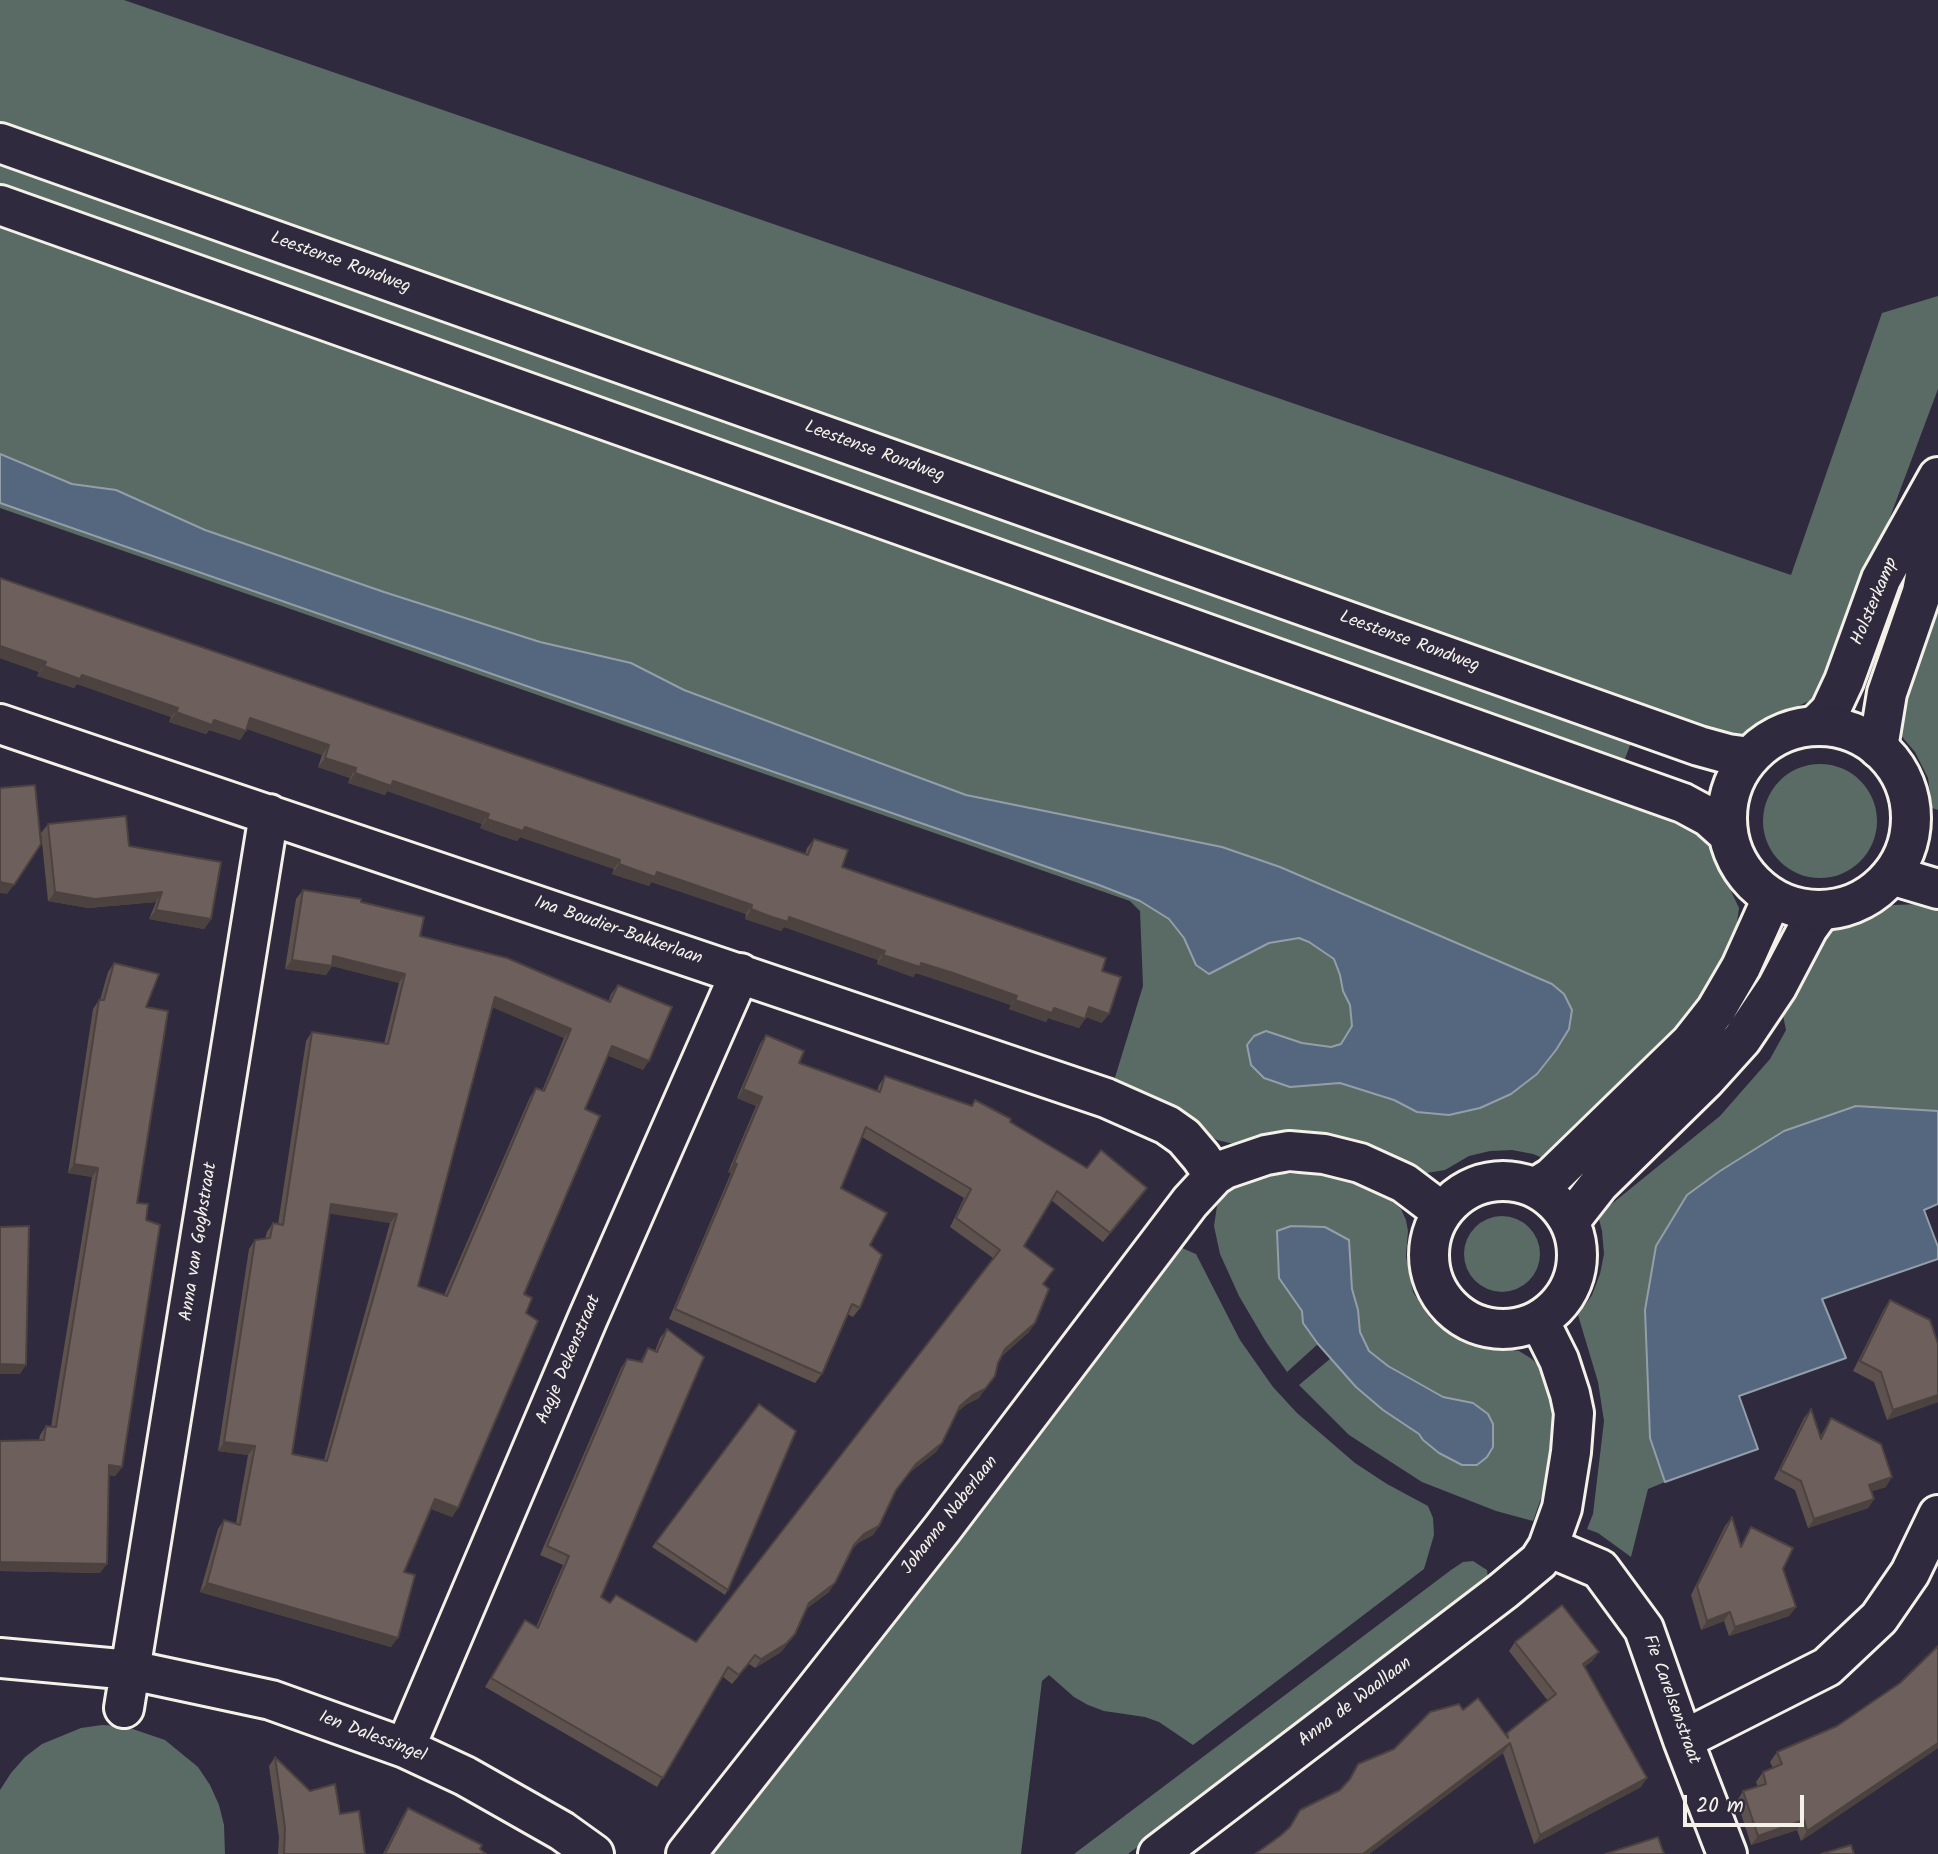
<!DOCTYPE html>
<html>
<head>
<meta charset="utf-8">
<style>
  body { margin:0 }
  #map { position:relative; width:1938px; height:1854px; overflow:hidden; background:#2f2a3d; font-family:Kalam,sans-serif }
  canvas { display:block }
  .scale { position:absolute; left:1683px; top:1795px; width:121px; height:32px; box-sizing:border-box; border:4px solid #f4f1e8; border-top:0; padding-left:9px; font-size:21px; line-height:24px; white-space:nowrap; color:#f4f1e8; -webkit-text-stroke:5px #2f2a3d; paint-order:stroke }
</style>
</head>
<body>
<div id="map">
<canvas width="1938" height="1854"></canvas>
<div class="scale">20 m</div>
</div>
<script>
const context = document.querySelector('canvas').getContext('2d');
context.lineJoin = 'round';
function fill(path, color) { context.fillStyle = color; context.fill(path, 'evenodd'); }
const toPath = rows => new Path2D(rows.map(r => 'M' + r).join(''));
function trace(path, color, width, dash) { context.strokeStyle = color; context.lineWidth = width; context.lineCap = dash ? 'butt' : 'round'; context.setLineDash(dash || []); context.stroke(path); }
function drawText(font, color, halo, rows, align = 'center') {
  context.font = font + ' Kalam,sans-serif'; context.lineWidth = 5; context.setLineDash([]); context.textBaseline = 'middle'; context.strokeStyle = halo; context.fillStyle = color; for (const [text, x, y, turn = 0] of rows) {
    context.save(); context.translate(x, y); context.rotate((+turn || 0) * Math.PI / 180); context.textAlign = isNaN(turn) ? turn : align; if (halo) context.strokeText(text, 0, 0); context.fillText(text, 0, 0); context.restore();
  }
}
fill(toPath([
  [0,0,124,0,1791,575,1882,313,1938,296,1938,389,1847,632,1816,698,1762,722,1738,743,0,129],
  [0,157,1633,737,1622,767,0,190],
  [0,222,1646,810,1706,838,1739,908,1737,923,1699,1007,1550,1161,1533,1154,1512,1150,1490,1151,1469,1156,1445,1170,1427,1173,1378,1149,1325,1134,1297,1132,1234,1144,1217,1140,1193,1124,1113,1084,1143,986,1140,911,1130,901,0,508],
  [1938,579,1938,810,1932,808,1928,778,1915,752,1898,732,1913,656],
  '1763 821a57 57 0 1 1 114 0a57 57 0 1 1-114 0Z',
  [1921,904,1938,906,1938,1111,1856,1106,1784,1131,1720,1171,1687,1195,1645,1310,1650,1438,1665,1482,1648,1489,1631,1557,1598,1533,1587,1529,1593,1514,1604,1421,1598,1382,1578,1315,1592,1295,1600,1274,1604,1254,1602,1231,1598,1215,1720,1116,1770,1059,1786,1030,1780,1001,1830,929,1865,912,1894,905],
  [1269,1174,1310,1174,1331,1177,1354,1183,1393,1202,1401,1209,1406,1220,1408,1231,1406,1256,1413,1292,1430,1318,1442,1329,1469,1343,1519,1351,1532,1359,1543,1371,1552,1391,1555,1422,1550,1473,1533,1521,1496,1511,1422,1482,1349,1435,1299,1385,1331,1358,1383,1410,1419,1434,1423,1440,1493,1435,1493,1424,1473,1403,1443,1397,1388,1366,1369,1351,1359,1332,1358,1310,1352,1289,1349,1240,1325,1227,1316,1227,1279,1278,1302,1311,1303,1323,1318,1344,1287,1372,1266,1342,1239,1296,1220,1254,1214,1226,1217,1206,1228,1190,1235,1184],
  '1464 1254a38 38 0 1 1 76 0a38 38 0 1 1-76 0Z',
  [1182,1248,1196,1254,1240,1340,1273,1387,1297,1413,1355,1463,1387,1484,1428,1506,1433,1518,1434,1535,1424,1569,1193,1745,1159,1722,1145,1717,1104,1711,1088,1705,1074,1697,1049,1675,1042,1681,1021,1854,712,1854],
  [1473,1561,1487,1570,1488,1578,1483,1586,1128,1854,1074,1854,1451,1570,1463,1562],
  [102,1725,124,1726,165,1740,198,1767,210,1785,219,1805,224,1825,225,1854,0,1854,0,1790,11,1773,25,1757,42,1744,81,1728]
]), '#596b64');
const water = toPath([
  [0,454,72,484,116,490,205,530,384,592,540,642,631,663,684,690,966,795,1222,847,1280,867,1552,984,1564,994,1572,1010,1569,1029,1556,1050,1537,1074,1511,1094,1480,1108,1449,1115,1417,1112,1394,1100,1340,1083,1290,1087,1264,1078,1251,1065,1247,1045,1254,1036,1266,1031,1302,1043,1331,1047,1341,1044,1352,1026,1350,1005,1343,991,1340,975,1334,959,1309,942,1299,938,1269,943,1209,974,1196,965,1184,938,1169,919,1140,901,1099,885,0,503,0,454],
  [1856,1106,1938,1111,1938,1204,1924,1210,1938,1247,1938,1259,1822,1299,1846,1358,1739,1396,1758,1449,1665,1482,1650,1438,1645,1310,1656,1246,1687,1195,1720,1171,1784,1131,1856,1106],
  [1291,1226,1325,1227,1349,1240,1352,1289,1358,1310,1360,1332,1369,1351,1388,1366,1443,1397,1473,1403,1488,1414,1493,1424,1493,1447,1487,1457,1477,1465,1462,1465,1439,1453,1423,1440,1419,1434,1383,1410,1356,1387,1318,1344,1303,1323,1302,1311,1279,1278,1277,1231,1291,1226]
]);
fill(water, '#54677f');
trace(water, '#949ea9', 2);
const street = toPath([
  [0,724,1106,1098,1167,1125,1184,1137,1201,1157,1214,1176],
  [1815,726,1830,711,1844,681,1881,579,1938,477],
  [1878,748,1887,693,1922,592,1938,506],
  '1429 1255a74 74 0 1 1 148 0a74 74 0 1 1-148 0Z',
  [1536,1187,1552,1177,1690,1043,1716,1010,1741,967,1772,898],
  [1570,1221,1599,1184,1705,1080,1742,1039,1777,987,1808,928,1821,910],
  [1548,1547,1600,1569,1644,1629,1683,1740,1727,1854],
  [0,1658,131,1670,271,1700,405,1748,465,1776,562,1831,594,1854],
  [124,1708,269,814],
  [1683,1740,1827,1667,1879,1618,1910,1573,1938,1515],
  [405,1748,588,1318,740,973],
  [686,1854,942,1529,1190,1202,1214,1176,1225,1169,1266,1155,1289,1151,1324,1154,1360,1163,1404,1183,1441,1211],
  [1158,1854,1503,1591,1539,1561,1548,1547,1562,1508,1571,1452,1574,1413,1570,1394,1559,1360,1539,1320]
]);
const primary = toPath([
  [0,143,1699,746,1728,754,1750,757],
  [0,205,1683,803,1709,817,1728,834],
  '1727 818a92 92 0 1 1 184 0a92 92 0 1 1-184 0Z',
  [1891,875,1938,889]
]);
trace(street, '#f4f1e8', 44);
trace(primary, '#f4f1e8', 44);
trace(street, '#2f2a3d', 38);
trace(primary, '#2f2a3d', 38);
fill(toPath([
  [0,578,805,854,807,848,814,839,842,867,1102,971,1102,1023,1086,1017,1079,1028,1048,1018,1046,1022,1009,1009,1011,1005,947,983,916,973,913,977,877,964,878,960,784,927,781,931,745,919,746,914,685,893,651,882,649,886,612,874,614,869,520,837,517,841,499,835,480,828,482,824,387,791,385,795,348,783,350,778,318,767,322,755,247,729,240,740,209,730,206,734,169,722,171,717,77,684,74,688,37,676,39,672,0,658],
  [48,824,129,846,211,919,204,929,149,919,156,902,88,908,48,901,41,833],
  [303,890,361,902,420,936,608,1002,611,994,618,985,643,1070,608,1055,585,1109,524,1294,526,1313,458,1508,452,1517,431,1509,404,1572,391,1647,200,1592,218,1529,224,1520,236,1523,248,1455,218,1451,249,1249,255,1240,265,1239,267,1232,273,1223,278,1224,306,1041,312,1032,384,1044,399,983,332,966,326,975,285,969,296,899],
  [493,1007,564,1038,542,1091,536,1088,530,1097,444,1295,418,1286],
  [330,1213,390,1223,324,1460,292,1454],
  [114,963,146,1007,137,1203,122,1467,115,1476,109,1475,100,1573,0,1571,0,1441,39,1440,40,1435,46,1426,51,1427,92,1177,68,1173,93,1009,99,1000,100,1000,108,972],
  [766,1035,799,1063,877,1091,879,1085,885,1076,971,1106,975,1100,1087,1168,1140,1197,1103,1242,1051,1200,1024,1246,1043,1284,1035,1323,1029,1332,1002,1356,979,1398,967,1404,957,1412,942,1443,936,1452,909,1473,895,1492,879,1526,873,1535,858,1543,851,1550,829,1592,806,1609,795,1634,781,1652,755,1668,749,1664,732,1684,722,1676,657,1787,485,1687,525,1620,536,1627,563,1565,540,1555,621,1368,627,1359,640,1362,648,1348,655,1351,660,1338,667,1329,601,1597,610,1603,696,1642,993,1258,950,1227,964,1198,862,1137,841,1188,870,1245,860,1308,853,1317,847,1314,822,1374,815,1383,669,1319,731,1173,728,1172,756,1106,737,1098,760,1044],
  [1890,1300,1938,1344,1938,1402,1887,1420,1874,1382,1853,1371,1884,1309],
  [759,1404,728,1590,725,1595,652,1547],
  [1811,1409,1820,1437,1831,1418,1886,1487,1872,1491,1874,1499,1868,1508,1808,1528,1795,1490,1774,1479,1804,1418],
  [1732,1517,1741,1545,1751,1527,1783,1569,1796,1607,1789,1616,1729,1636,1724,1621,1701,1630,1691,1595,1725,1526],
  [1515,1642,1599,1652,1592,1661,1584,1667,1641,1787,1534,1844,1503,1753,1369,1854,1255,1854,1280,1836,1288,1829,1300,1810,1340,1790,1347,1783,1358,1764,1394,1749,1463,1710,1506,1735,1548,1701,1509,1651],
  [1938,1646,1938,1748,1801,1841,1797,1830,1751,1845,1737,1801,1743,1791,1758,1787,1756,1782,1763,1772,1773,1768,1770,1762,1777,1752,1837,1726,1900,1683],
  [275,1757,310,1791,340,1814,365,1854,278,1854,279,1837,269,1766],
  [408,1808,480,1849,486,1854,383,1854,402,1817]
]), '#5e524e');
fill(toPath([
  [0,646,46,662,39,672,0,658],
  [44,666,82,675,178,708,171,717,77,684,74,688,37,676],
  [176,712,214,720,246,731,240,740,209,730,206,734,169,722],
  [250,718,329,745,322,755,244,728],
  [325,758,356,768,350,778,318,767],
  [355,773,393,781,489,814,482,824,387,791,385,795,348,783],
  [487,819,525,827,620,860,614,869,520,837,517,841,480,828],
  [619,864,657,872,752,905,746,914,651,882,649,886,612,874],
  [0,882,14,885,7,894,0,893],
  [55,892,162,892,156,902,88,908,48,901],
  [751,909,789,917,885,951,878,960,784,927,781,931,745,919],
  [156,910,211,919,204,929,149,919],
  [883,955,921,963,1017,996,1011,1005,916,973,913,977,877,964],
  [333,956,405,974,399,983,332,966,326,975,285,969,292,960],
  [495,997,571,1029,564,1038,489,1006],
  [1015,1000,1054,1008,1085,1019,1079,1028,1048,1018,1046,1022,1009,1009],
  [1089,1007,1109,1014,1102,1023,1083,1016],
  [612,1046,649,1061,643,1070,606,1055],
  [743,1089,762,1097,756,1106,737,1098],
  [734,1163,737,1164,731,1173,728,1172],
  [74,1164,98,1168,92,1177,68,1173],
  [331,1204,397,1214,390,1223,325,1213],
  [1035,1323,1029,1332,999,1358,1005,1349],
  [0,1364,26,1365,20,1374,0,1374],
  [995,1376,979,1398,967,1404,954,1415,960,1406],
  [1938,1395,1938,1402,1887,1420,1893,1410],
  [224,1442,255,1446,248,1455,218,1451],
  [942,1443,936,1452,909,1473,916,1464],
  [109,1465,122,1467,115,1476,103,1474],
  [1892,1477,1886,1487,1863,1494,1869,1485],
  [435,1499,458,1508,452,1517,429,1508],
  [1874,1499,1868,1508,1808,1528,1814,1519],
  [879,1526,873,1535,858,1543,847,1554,854,1545,864,1534],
  [0,1562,107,1564,100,1573,0,1571],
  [207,1583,398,1638,391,1647,200,1592],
  [835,1583,829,1592,802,1612,809,1603],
  [1796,1607,1789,1616,1729,1636,1735,1627],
  [1730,1612,1724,1621,1701,1630,1707,1621],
  [795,1634,781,1652,755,1668,761,1659],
  [1599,1652,1592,1661,1576,1674,1583,1664],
  [1510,1743,1503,1753,1369,1854,1363,1854],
  [1938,1743,1938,1748,1801,1841,1807,1831],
  [1647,1778,1641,1787,1534,1844,1540,1835],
  [1804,1820,1797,1830,1751,1845,1758,1836]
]), '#4c4240');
const building = toPath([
  [0,578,808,855,814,839,848,850,842,867,1106,958,1102,971,1121,977,1109,1014,1089,1007,1085,1019,1054,1008,1052,1013,1015,1000,1017,996,953,973,921,963,920,967,883,955,885,951,789,917,788,922,769,916,751,909,752,905,692,884,657,872,655,877,619,864,620,860,525,827,523,831,487,819,489,814,393,781,391,786,355,773,356,768,325,758,329,745,250,718,246,731,214,720,212,725,176,712,178,708,82,675,80,679,44,666,46,662,0,646,0,578],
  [35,785,41,844,14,885,0,882,0,788,35,785],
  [126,816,129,846,221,862,211,919,156,910,162,892,95,899,55,892,48,824,126,816],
  [303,890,361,899,361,902,424,917,420,936,507,958,610,1002,618,985,672,1007,649,1061,612,1046,585,1109,600,1116,524,1294,532,1298,526,1313,538,1321,458,1508,435,1499,404,1572,415,1575,398,1638,207,1583,224,1520,240,1525,255,1446,224,1442,255,1240,270,1238,273,1223,283,1225,312,1032,388,1044,405,974,333,956,332,966,292,960,303,890],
  [495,997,571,1029,544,1091,536,1088,447,1296,418,1286,495,997],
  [331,1204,397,1214,327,1461,292,1454,331,1204],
  [114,963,159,974,146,1007,168,1011,137,1203,148,1204,146,1220,160,1225,122,1467,109,1465,107,1564,0,1562,0,1441,44,1440,46,1426,56,1427,98,1168,74,1164,99,1000,104,1000,114,963],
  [766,1035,804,1051,799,1063,880,1092,885,1076,972,1106,975,1100,1011,1119,1010,1122,1087,1168,1101,1150,1147,1188,1110,1233,1057,1191,1024,1246,1054,1269,1043,1284,1049,1289,1035,1323,1005,1349,998,1363,995,1376,985,1389,973,1395,960,1406,942,1443,916,1464,896,1490,879,1526,864,1534,854,1545,835,1583,809,1603,795,1634,787,1643,761,1659,755,1655,739,1675,728,1667,663,1778,491,1678,525,1620,538,1628,569,1556,547,1546,627,1359,642,1362,648,1348,657,1352,667,1329,704,1357,601,1597,610,1603,616,1595,696,1642,1000,1250,956,1218,971,1189,866,1127,841,1188,887,1213,870,1245,882,1255,860,1308,852,1304,822,1374,675,1309,737,1164,734,1163,762,1097,743,1089,766,1035],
  [29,1226,26,1365,0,1364,0,1227,29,1226],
  [1890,1300,1930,1320,1938,1344,1938,1395,1893,1410,1881,1372,1860,1361,1890,1300],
  [759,1404,796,1431,728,1590,656,1542,759,1404],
  [1811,1409,1821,1439,1831,1418,1881,1444,1892,1477,1869,1485,1874,1499,1814,1519,1801,1481,1780,1470,1811,1409],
  [1732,1517,1741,1547,1751,1527,1793,1548,1783,1569,1796,1607,1735,1627,1730,1612,1707,1621,1697,1586,1732,1517],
  [1562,1605,1599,1652,1583,1664,1647,1778,1540,1835,1510,1743,1363,1854,1255,1854,1280,1836,1290,1827,1300,1810,1340,1790,1350,1779,1358,1764,1394,1749,1430,1712,1459,1704,1463,1710,1478,1698,1508,1738,1507,1733,1556,1694,1515,1642,1562,1605],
  [1938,1646,1938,1743,1807,1831,1804,1820,1758,1836,1743,1791,1766,1784,1763,1772,1782,1764,1777,1752,1837,1726,1900,1683,1938,1646],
  [275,1757,310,1791,335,1784,340,1814,359,1811,365,1854,284,1854,285,1828,275,1757],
  [408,1808,482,1845,480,1849,486,1854,385,1854,408,1808],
  [1658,1837,1664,1854,1605,1854,1658,1837],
  [1851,1845,1854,1854,1821,1854,1851,1845]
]);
fill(building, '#6d5f5b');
trace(building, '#4c4240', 2);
drawText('18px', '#f4f1e8', '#2f2a3d', [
  ["Leestense Rondweg",340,264,20],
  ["Leestense Rondweg",874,453,20],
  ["Holsterkamp",1876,602,-67],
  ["Leestense Rondweg",1409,643,20],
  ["Ina Boudier-Bakkerlaan",618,932,19],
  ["Anna van Goghstraat",200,1242,-81],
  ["Aagje Dekenstraat",570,1360,-67],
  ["Johanna Naberlaan",951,1516,-52],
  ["Fie Carelsenstraat",1670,1700,70],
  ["Anna de Waallaan",1356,1703,-37],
  ["Ien Dalessingel",372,1738,21]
]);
</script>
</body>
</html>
